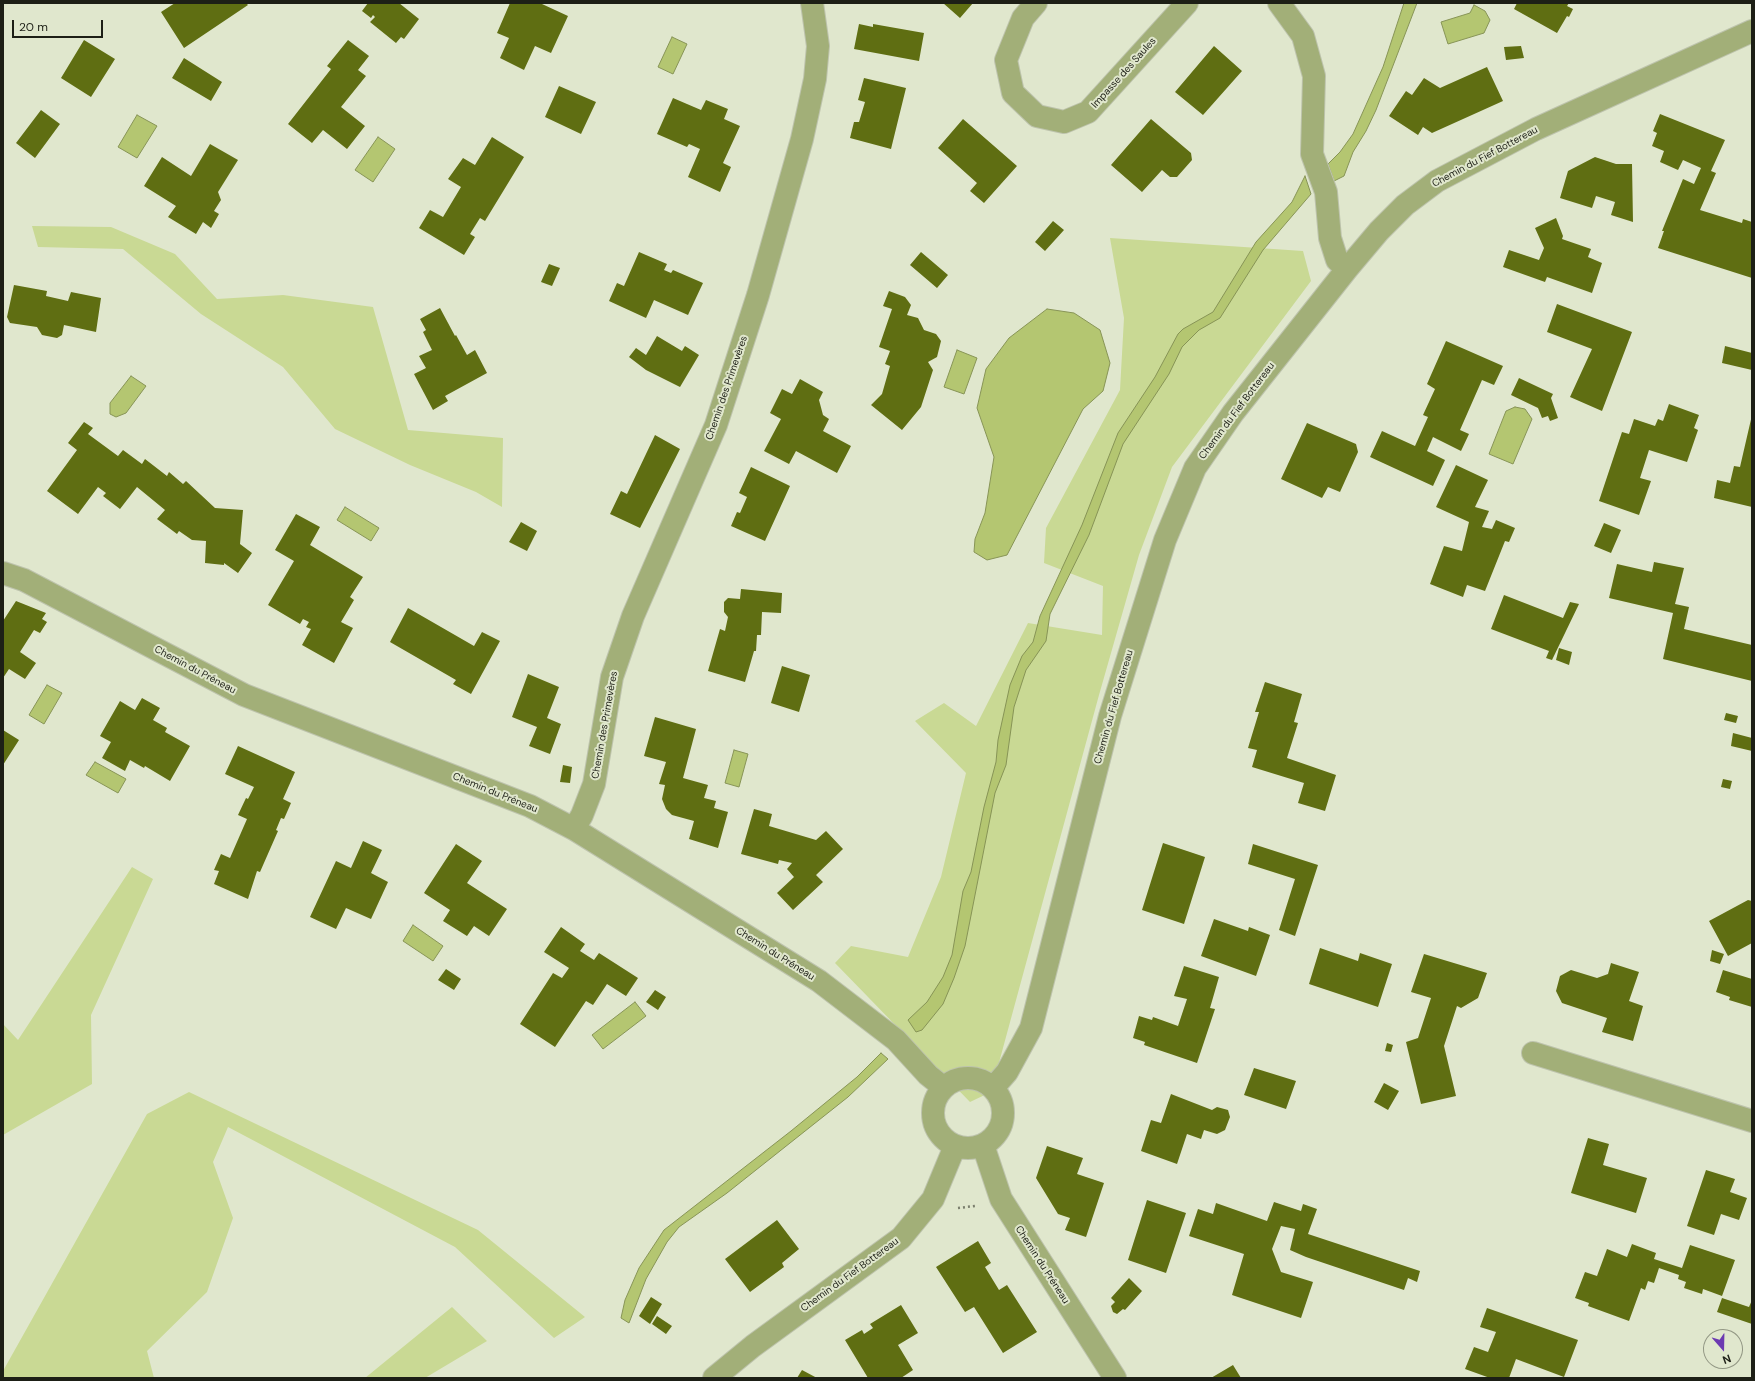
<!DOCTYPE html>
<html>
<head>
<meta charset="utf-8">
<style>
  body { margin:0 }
  #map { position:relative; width:1755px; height:1381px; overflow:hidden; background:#e0e7cd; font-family:"DM Sans",sans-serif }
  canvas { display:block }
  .frame { position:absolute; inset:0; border:4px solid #1d1f16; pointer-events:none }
  .north { position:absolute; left:1703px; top:1329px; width:40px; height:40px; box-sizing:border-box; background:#e0e7cd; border:1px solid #929784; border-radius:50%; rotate:160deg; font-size:11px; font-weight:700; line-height:16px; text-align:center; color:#1d1f16 }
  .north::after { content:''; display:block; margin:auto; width:14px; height:18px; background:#6c3ab1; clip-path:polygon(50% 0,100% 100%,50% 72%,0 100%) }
  .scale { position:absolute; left:12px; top:20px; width:91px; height:18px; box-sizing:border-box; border:2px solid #1d1f16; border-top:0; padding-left:5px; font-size:12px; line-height:14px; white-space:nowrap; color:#1d1f16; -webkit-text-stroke:3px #e0e7cd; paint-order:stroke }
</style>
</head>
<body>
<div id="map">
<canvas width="1755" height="1381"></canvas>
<div class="frame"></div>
<div class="north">N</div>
<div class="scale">20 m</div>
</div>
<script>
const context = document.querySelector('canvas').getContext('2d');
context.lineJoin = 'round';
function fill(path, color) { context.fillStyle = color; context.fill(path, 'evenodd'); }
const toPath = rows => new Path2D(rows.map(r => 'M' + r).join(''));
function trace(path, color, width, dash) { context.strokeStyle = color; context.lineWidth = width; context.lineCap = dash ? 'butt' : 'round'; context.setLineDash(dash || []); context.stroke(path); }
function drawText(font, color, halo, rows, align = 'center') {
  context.font = font + ' "DM Sans",sans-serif'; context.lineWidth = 4; context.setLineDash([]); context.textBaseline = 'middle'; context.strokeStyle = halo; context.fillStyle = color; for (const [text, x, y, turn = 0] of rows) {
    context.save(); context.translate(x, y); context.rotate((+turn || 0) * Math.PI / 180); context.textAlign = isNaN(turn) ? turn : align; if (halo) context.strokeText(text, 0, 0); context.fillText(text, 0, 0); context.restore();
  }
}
fill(toPath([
  [32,226,111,227,175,254,217,299,283,295,373,307,408,430,503,438,502,507,476,492,410,465,335,429,283,367,201,314,123,249,38,247],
  [1110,238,1303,251,1311,281,1172,467,1139,555,1099,695,991,1092,970,1102,835,963,851,946,908,957,941,877,966,773,915,721,944,703,976,726,1028,623,1102,635,1103,586,1044,563,1046,528,1120,390,1124,318],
  [132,867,153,879,91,1015,92,1084,3,1135,3,1024,18,1040],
  [189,1092,478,1230,585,1317,554,1338,455,1247,228,1127,213,1162,233,1218,207,1292,147,1351,154,1378,3,1378,3,1371,147,1114],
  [452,1307,487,1341,425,1378,365,1378]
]), '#c9d994');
const water = toPath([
  [1404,3,1417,3,1376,110,1366,131,1353,152,1344,176,1334,181,1328,164,1340,152,1353,134,1383,67,1404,3],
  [1474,5,1485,11,1490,20,1484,33,1448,44,1441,22,1470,13,1474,5],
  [672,37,687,44,673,74,658,67,672,37],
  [137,115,157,126,137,158,118,147,137,115],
  [378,137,395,149,373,182,355,170,378,137],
  [1305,176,1311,194,1263,250,1220,318,1199,330,1182,347,1169,374,1123,444,1089,535,1050,614,1046,641,1026,670,1014,707,1006,765,995,793,965,946,954,978,943,1004,922,1030,916,1032,908,1020,927,1002,943,977,952,955,963,891,971,872,984,807,996,762,998,740,1010,685,1022,656,1033,642,1040,616,1082,525,1118,433,1155,377,1178,334,1183,329,1213,312,1256,242,1292,202,1305,176],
  [1047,309,1074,313,1100,330,1110,363,1103,391,1083,409,1007,555,987,560,974,552,975,539,985,513,994,457,977,408,986,369,1009,338,1047,309],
  [957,350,977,358,964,394,944,387,957,350],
  [131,376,146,386,126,413,116,417,110,414,110,403,131,376],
  [1515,407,1525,409,1532,419,1513,464,1489,454,1506,411,1515,407],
  [345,507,379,528,371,541,337,520,345,507],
  [47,685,62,693,44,724,29,715,47,685],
  [734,750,748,754,739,787,725,783,734,750],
  [95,762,126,779,118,793,86,775,95,762],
  [413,925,443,946,433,961,403,941,413,925],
  [635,1002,646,1016,603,1049,592,1035,635,1002],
  [881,1053,888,1059,848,1097,727,1193,679,1227,667,1242,646,1279,629,1323,621,1318,625,1300,639,1268,664,1230,791,1131,857,1077,881,1053]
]);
fill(water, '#b4c671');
trace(water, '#879456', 1);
fill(toPath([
  [175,3,246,3,248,5,184,48,161,12],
  [368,3,399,3,419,19,404,39,401,37,396,43,370,22,375,17,373,15,371,18,362,11],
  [510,3,543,3,542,4,568,16,551,53,535,46,524,70,500,58,509,38,497,33],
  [943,3,973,3,960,18],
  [1517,3,1569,3,1567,6,1573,9,1569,17,1567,16,1557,33,1514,9],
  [859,24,873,27,873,24,924,33,919,61,854,49],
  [84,40,115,59,91,97,61,78],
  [348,40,369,56,358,70,366,76,341,107,365,126,347,149,323,130,312,143,288,124,331,69,327,66],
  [1214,46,1242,71,1203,115,1175,92],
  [1521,46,1524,58,1506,60,1504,47],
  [184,58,222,82,211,101,172,78],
  [1487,67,1503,101,1432,133,1423,127,1418,135,1389,116,1406,91,1412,95,1424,78,1440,88],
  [864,78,906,88,891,149,850,138,854,122,859,122,865,102,858,100],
  [559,86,596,102,581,134,545,117],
  [673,98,701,110,706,100,728,109,724,119,740,126,723,163,731,167,720,192,688,177,700,149,689,144,687,147,657,134],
  [41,110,60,124,35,158,16,143],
  [1660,114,1725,140,1711,171,1716,173,1700,210,1742,223,1743,219,1752,222,1752,278,1658,248,1664,231,1662,231,1683,179,1694,184,1701,168,1683,160,1678,170,1660,162,1664,151,1652,146,1657,133,1653,131],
  [963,119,1017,166,984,203,970,191,977,183,938,148],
  [1151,119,1191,153,1192,160,1177,177,1170,177,1162,170,1142,192,1111,165],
  [492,137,524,157,485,221,480,218,470,234,475,237,464,255,419,228,430,210,443,217,461,187,448,179,463,158,475,165],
  [210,144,238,160,218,192,221,200,214,211,219,214,211,228,203,222,196,234,168,217,176,206,144,186,162,157,191,176],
  [1595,157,1616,164,1632,164,1633,222,1611,215,1615,202,1596,196,1592,208,1560,198,1568,171],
  [1556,218,1563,236,1562,239,1591,249,1588,257,1602,263,1592,293,1547,277,1545,282,1503,267,1509,250,1539,260,1544,248,1535,228],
  [1053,221,1064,230,1045,251,1035,242],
  [639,252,667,264,664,270,671,273,673,270,703,283,688,315,654,300,646,318,609,301,617,283,624,286],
  [921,252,948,275,937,288,910,265],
  [549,264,560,268,552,286,541,282],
  [14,285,47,291,46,296,68,301,71,292,101,298,96,332,64,325,62,335,57,338,42,335,37,327,10,323,7,317],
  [889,291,905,297,911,305,907,315,918,318,924,330,936,334,941,341,937,357,928,362,933,370,921,407,902,430,871,405,882,394,890,366,885,364,890,351,879,347,892,309,883,306],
  [1557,304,1632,332,1602,411,1570,397,1592,349,1547,332],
  [440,308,455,336,456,335,467,355,475,350,487,373,445,396,448,401,433,410,414,374,426,368,419,356,432,350,423,332,426,330,420,319],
  [657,336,682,351,685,346,699,355,680,387,646,370,629,357,636,348,646,355],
  [1446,341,1503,366,1494,385,1482,380,1460,430,1469,434,1461,451,1433,437,1427,451,1445,460,1433,486,1370,457,1382,431,1415,446,1428,417,1423,415,1435,389,1427,384],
  [1725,346,1752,353,1752,370,1722,363],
  [1519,378,1553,394,1551,398,1558,418,1550,421,1548,416,1542,418,1538,408,1511,395],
  [800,379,823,392,819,400,823,415,829,419,823,431,851,446,837,473,796,451,789,464,764,451,781,419,770,413,782,389,792,394],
  [1669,404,1699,415,1694,428,1698,430,1687,462,1649,450,1640,478,1651,481,1639,515,1599,501,1622,432,1629,434,1634,419,1655,426,1658,419,1663,421],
  [1752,415,1752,507,1714,498,1717,480,1730,483,1734,466,1740,467],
  [84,422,93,428,88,434,118,456,123,450,142,464,145,459,167,476,169,472,183,484,186,481,215,508,243,510,240,544,252,553,238,573,224,563,224,565,205,563,206,541,192,540,179,531,177,534,157,519,165,510,137,487,120,509,103,496,106,493,98,487,78,514,47,491,77,450,68,443],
  [1307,423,1356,444,1358,452,1340,492,1328,487,1322,498,1281,479],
  [655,435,680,449,640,528,610,514,621,491,627,494],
  [1456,465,1488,480,1475,507,1489,511,1482,527,1492,529,1496,520,1515,528,1509,542,1505,541,1485,591,1467,585,1463,597,1430,584,1444,546,1462,551,1469,522,1436,507],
  [751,467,790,486,765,541,731,526,737,512,740,513,747,497,739,493],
  [296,514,320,527,310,545,363,577,350,597,354,600,341,622,353,628,334,663,302,645,311,629,306,627,309,622,303,619,300,624,268,605,294,561,275,550],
  [521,522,537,531,527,551,509,542],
  [1604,523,1621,530,1611,553,1594,546],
  [1654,562,1684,568,1675,604,1689,607,1684,629,1752,645,1752,681,1663,659,1673,613,1609,598,1617,564,1652,572],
  [741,589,782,593,781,613,762,612,761,635,757,635,756,651,754,651,745,682,708,671,720,629,725,631,728,617,724,612,724,602,728,598,740,599],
  [1504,595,1563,618,1570,602,1579,604,1552,660,1546,658,1549,651,1491,629],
  [16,601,46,613,42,619,47,622,40,633,34,630,20,652,36,663,25,679,9,669,3,678,3,621],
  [408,608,474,646,482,632,500,641,471,694,453,684,456,680,390,642],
  [1559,648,1572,652,1569,665,1556,660],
  [782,666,810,675,799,712,771,703],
  [528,674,559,687,547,718,561,724,550,754,529,746,537,727,512,717],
  [1265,682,1302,694,1294,722,1298,723,1287,758,1336,775,1325,811,1298,803,1304,783,1252,767,1257,750,1248,748,1259,712,1255,712],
  [142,698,160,708,153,720,167,728,165,732,190,746,170,781,145,766,144,768,130,760,125,771,102,758,111,742,100,736,120,701,135,710],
  [1726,713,1738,716,1736,723,1724,720],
  [655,717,696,729,683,778,708,785,704,798,716,801,714,808,728,812,718,848,689,839,694,821,672,815,666,809,662,799,665,785,659,784,666,762,644,756],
  [3,730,19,740,3,765],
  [1733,733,1752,738,1752,751,1731,746],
  [238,746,295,772,283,799,291,803,284,819,281,818,276,830,278,831,260,872,257,871,248,899,214,884,219,871,214,870,221,854,230,858,247,819,238,815,246,798,248,799,254,787,225,774],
  [563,765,572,767,570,783,560,782],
  [1723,779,1732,781,1730,789,1721,787],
  [754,809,772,814,769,826,816,840,826,831,843,849,816,875,823,882,793,910,777,893,794,877,787,869,792,863,779,860,778,864,741,854],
  [363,841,382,850,371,873,388,882,371,919,346,908,336,929,310,917,336,861,351,868],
  [1163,843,1205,857,1184,924,1142,910],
  [456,844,482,861,467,883,507,909,489,936,474,926,467,936,443,921,450,910,424,893],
  [1253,844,1318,865,1295,936,1279,930,1295,879,1248,864],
  [1748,900,1752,901,1752,943,1728,956,1709,921],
  [1214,919,1248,931,1249,927,1270,935,1256,976,1201,956],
  [561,927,585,944,580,951,594,960,599,953,638,978,626,996,607,984,593,1005,586,1001,555,1047,520,1024,553,973,562,978,569,968,544,952],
  [1320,948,1358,961,1360,953,1392,964,1378,1007,1309,984],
  [1712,950,1724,954,1720,964,1710,961],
  [1424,954,1487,973,1478,998,1461,1008,1457,1006,1444,1046,1456,1096,1421,1104,1406,1042,1418,1038,1431,998,1411,992],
  [1611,963,1639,972,1629,1001,1643,1006,1633,1041,1602,1032,1607,1018,1562,1003,1556,991,1560,976,1571,970,1597,978,1608,974],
  [1184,966,1219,977,1210,1008,1215,1009,1197,1063,1144,1045,1145,1042,1133,1038,1139,1016,1152,1020,1153,1017,1178,1026,1187,999,1174,996],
  [446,969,461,979,454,990,438,980],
  [1723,970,1752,979,1752,1007,1729,1000,1730,997,1716,992],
  [655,990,666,997,658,1010,646,1002],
  [1387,1043,1393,1045,1391,1052,1385,1051],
  [1254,1068,1296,1081,1286,1109,1244,1095],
  [1384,1083,1399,1091,1388,1110,1374,1102],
  [1171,1094,1212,1110,1217,1107,1228,1110,1230,1117,1225,1130,1217,1134,1204,1130,1201,1139,1187,1134,1177,1164,1141,1151,1151,1120,1161,1123],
  [1588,1138,1609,1144,1603,1165,1647,1178,1636,1213,1571,1193],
  [1047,1146,1083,1158,1077,1174,1104,1183,1086,1237,1065,1230,1070,1218,1058,1214,1036,1178],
  [1706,1170,1735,1179,1730,1192,1747,1198,1739,1220,1721,1214,1714,1235,1687,1226],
  [1147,1200,1186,1213,1166,1273,1128,1260],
  [1274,1202,1301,1211,1303,1204,1317,1209,1308,1234,1420,1271,1417,1282,1408,1278,1404,1290,1306,1257,1290,1250,1295,1229,1281,1226,1272,1249,1281,1272,1313,1282,1301,1318,1232,1295,1244,1254,1189,1236,1198,1209,1213,1214,1216,1203,1267,1221],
  [777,1220,799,1249,782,1263,784,1267,750,1292,725,1259],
  [978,1241,991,1263,985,1267,999,1290,1007,1285,1037,1332,1003,1353,974,1307,965,1312,936,1267],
  [1632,1244,1656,1253,1654,1259,1682,1268,1690,1245,1735,1260,1722,1296,1703,1289,1702,1294,1684,1288,1686,1282,1678,1279,1679,1275,1659,1268,1654,1283,1648,1281,1645,1290,1641,1288,1629,1321,1588,1306,1589,1303,1575,1298,1585,1272,1597,1276,1607,1249,1627,1257],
  [1129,1278,1142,1291,1125,1310,1123,1309,1117,1314,1113,1312,1111,1306,1115,1302,1111,1298],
  [651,1297,662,1304,650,1324,639,1316],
  [1722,1298,1749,1307,1752,1300,1752,1324,1717,1312],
  [901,1305,918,1333,898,1345,913,1370,901,1378,868,1378,845,1340,862,1330,864,1334,873,1328,870,1324],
  [1487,1308,1578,1340,1564,1377,1516,1359,1509,1378,1490,1378,1465,1369,1474,1347,1488,1352,1496,1332,1480,1327],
  [657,1316,672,1326,666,1334,652,1324],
  [1233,1365,1241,1378,1211,1378],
  [802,1370,817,1378,797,1378]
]), '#5f6e12');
const minor = toPath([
  [1036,3,1023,18,1006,60,1013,93,1037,116,1064,122,1088,112,1187,3],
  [1279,3,1303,36,1314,76,1312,154,1326,192,1330,238,1337,260,1347,269],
  [3,573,24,580,244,695,530,806,574,829,819,981,896,1040,928,1075,943,1087],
  [574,829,582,815,594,784,612,677,633,616,716,425,758,295,802,139,815,79,818,46,812,3],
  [1533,1053,1752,1121],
  '933 1113a35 35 0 1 1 70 0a35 35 0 1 1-70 0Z',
  [993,1088,1007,1072,1031,1028,1110,716,1165,540,1195,468,1233,413,1347,269,1379,231,1405,205,1437,181,1536,129,1752,31],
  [983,1145,1001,1199,1115,1378],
  [714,1378,753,1346,901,1238,933,1199,955,1146]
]);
trace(minor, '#bdc3ac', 24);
trace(toPath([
  [958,1208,975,1206]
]), '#7b7f6e', 2.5, [2, 3]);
trace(minor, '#a2af78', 22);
drawText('10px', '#1d1f16', '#e0e7cd', [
  ["Impasse des Saules",1124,73,-48],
  ["Chemin du Fief Bottereau",1485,157,-28],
  ["Chemin des Primevères",727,388,-71],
  ["Chemin du Fief Bottereau",1237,411,-53],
  ["Chemin du Préneau",195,670,28],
  ["Chemin du Fief Bottereau",1114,707,-74],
  ["Chemin des Primevères",605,725,-80],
  ["Chemin du Préneau",495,793,22],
  ["Chemin du Préneau",775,954,32],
  ["Chemin du Préneau",1042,1265,57],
  ["Chemin du Fief Bottereau",850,1275,-36]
]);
</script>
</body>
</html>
